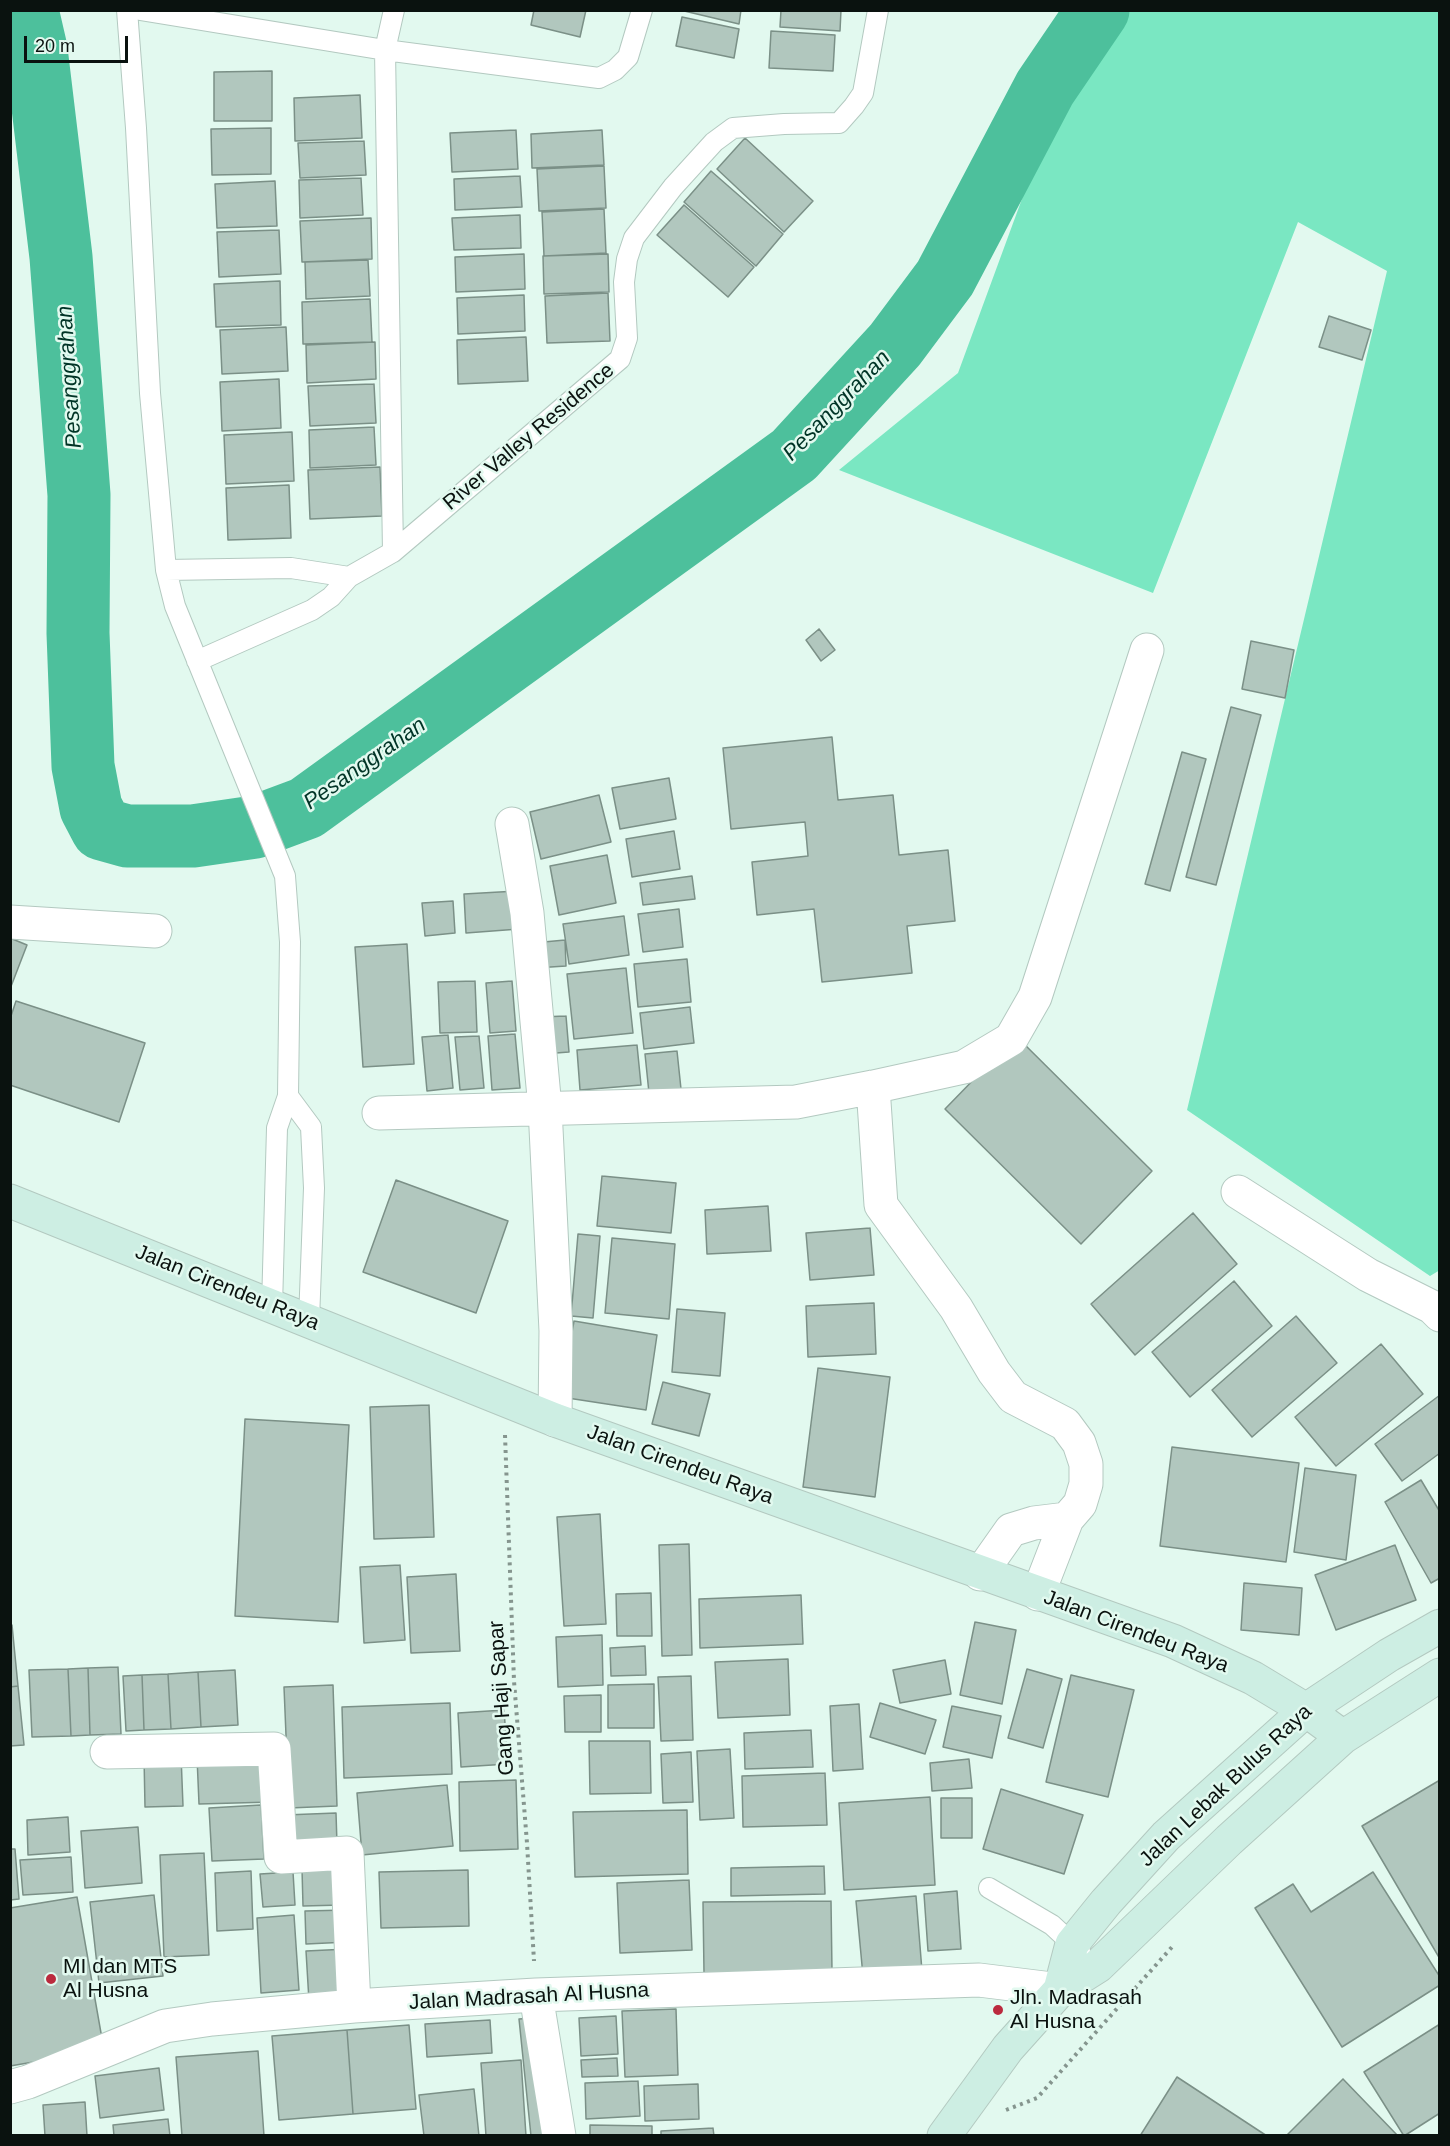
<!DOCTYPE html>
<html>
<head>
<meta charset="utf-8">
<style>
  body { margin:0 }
  #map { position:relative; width:1450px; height:2146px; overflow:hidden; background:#e2f9ef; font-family:Helvetica,sans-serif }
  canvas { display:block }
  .frame { position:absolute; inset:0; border:12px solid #0a120f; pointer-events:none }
  .scale { position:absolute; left:24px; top:36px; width:104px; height:27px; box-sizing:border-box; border:3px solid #0a120f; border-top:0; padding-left:8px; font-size:18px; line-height:21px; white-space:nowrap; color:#0a120f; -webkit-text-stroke:4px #e2f9ef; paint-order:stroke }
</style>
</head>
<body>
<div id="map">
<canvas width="1450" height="2146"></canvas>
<div class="frame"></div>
<div class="scale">20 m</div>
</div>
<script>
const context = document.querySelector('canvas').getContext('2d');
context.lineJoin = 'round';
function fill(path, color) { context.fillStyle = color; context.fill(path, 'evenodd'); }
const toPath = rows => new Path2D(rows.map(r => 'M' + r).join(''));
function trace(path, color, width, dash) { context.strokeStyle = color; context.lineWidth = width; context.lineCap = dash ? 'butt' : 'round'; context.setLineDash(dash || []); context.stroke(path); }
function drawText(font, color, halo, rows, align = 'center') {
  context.font = font + ' Helvetica,sans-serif'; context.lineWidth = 5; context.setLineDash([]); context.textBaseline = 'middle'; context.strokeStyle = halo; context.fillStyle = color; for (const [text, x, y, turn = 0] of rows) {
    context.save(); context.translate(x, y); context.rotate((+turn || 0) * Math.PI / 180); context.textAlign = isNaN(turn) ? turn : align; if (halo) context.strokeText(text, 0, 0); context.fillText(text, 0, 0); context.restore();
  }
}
fill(toPath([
  [1091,11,1439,11,1440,1270,1430,1276,1187,1110,1387,271,1298,222,1153,593,839,470,958,373]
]), '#7ae7c2');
trace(toPath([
  [27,10,36,49,61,257,79,495,78,633,83,766,91,808,102,829,127,836,193,836,255,827,306,808,794,455,895,345,945,278,1045,88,1098,10]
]), '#4dc09c', 63);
const building = toPath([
  [534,10,586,10,580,37,531,25,534,10],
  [680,10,741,10,739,24,680,10],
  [781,10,841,10,840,31,780,27,781,10],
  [682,17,739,29,734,58,676,46,682,17],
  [771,31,835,35,833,71,769,68,771,31],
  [272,71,272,121,214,121,214,72,272,71],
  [360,95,362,138,295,141,294,98,360,95],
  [271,128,271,174,212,175,211,129,271,128],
  [516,130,518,169,452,172,450,133,516,130],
  [602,130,604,165,532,168,531,134,602,130],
  [745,138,813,201,784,232,717,169,745,138],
  [364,141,366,175,300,178,298,143,364,141],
  [604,166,606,208,539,211,537,169,604,166],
  [711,171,783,234,756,266,684,202,711,171],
  [520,176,522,207,455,210,454,179,520,176],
  [361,178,363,215,300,218,299,180,361,178],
  [275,181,277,226,217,228,215,184,275,181],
  [684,205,754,267,728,297,657,235,684,205],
  [604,209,606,253,544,256,542,212,604,209],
  [520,215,521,248,454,250,452,218,520,215],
  [371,218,372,259,302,262,300,221,371,218],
  [279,230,281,274,219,277,217,232,279,230],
  [524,254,525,289,456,292,455,257,524,254],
  [608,254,609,292,544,294,543,256,608,254],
  [368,260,370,296,306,299,305,262,368,260],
  [280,281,281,325,216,327,214,284,280,281],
  [608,293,610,341,547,343,545,296,608,293],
  [524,295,525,331,458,334,457,298,524,295],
  [370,299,372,342,303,344,302,302,370,299],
  [1329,316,1371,330,1362,360,1319,347,1329,316],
  [286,327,288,371,222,374,220,330,286,327],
  [526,337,528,381,458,384,457,340,526,337],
  [375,342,376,379,307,383,306,345,375,342],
  [279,379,281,428,222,431,220,382,279,379],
  [374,384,376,423,310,426,308,386,374,384],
  [374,427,376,465,310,468,309,430,374,427],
  [292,432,294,481,226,484,224,435,292,432],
  [380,467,382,516,310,519,308,470,380,467],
  [289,485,291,538,228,540,226,488,289,485],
  [819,629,835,650,821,661,806,640,819,629],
  [1251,641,1294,650,1285,698,1242,689,1251,641],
  [1231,707,1261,715,1216,885,1186,877,1231,707],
  [832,737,838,800,893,795,899,855,948,850,955,921,907,926,912,973,822,982,814,909,757,915,752,862,808,856,805,822,731,829,723,748,832,737],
  [1182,752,1206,759,1170,891,1145,884,1182,752],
  [669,778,676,819,620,829,612,788,669,778],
  [599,795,611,842,541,859,530,812,599,795],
  [674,831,680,869,632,877,626,839,674,831],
  [607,855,616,903,559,915,550,866,607,855],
  [692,876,695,899,643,905,640,883,692,876],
  [517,891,519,929,466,933,464,894,517,891],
  [453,901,455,933,425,936,422,903,453,901],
  [679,909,683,947,643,952,638,914,679,909],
  [624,916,629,955,569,964,563,924,624,916],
  [10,938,27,945,10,989,10,938],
  [565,940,566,966,535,968,533,943,565,940],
  [407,944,414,1064,363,1067,355,947,407,944],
  [687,959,691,1002,638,1007,634,964,687,959],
  [626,968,633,1033,574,1039,567,974,626,968],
  [475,981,477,1032,440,1033,438,982,475,981],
  [512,981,516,1031,490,1033,486,983,512,981],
  [16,1001,145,1043,119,1122,10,1085,10,1019,16,1001],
  [690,1007,694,1043,644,1049,640,1013,690,1007],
  [566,1016,569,1052,543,1054,540,1017,566,1016],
  [515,1034,520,1088,492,1090,488,1036,515,1034],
  [448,1035,453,1088,427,1091,422,1037,448,1035],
  [479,1036,484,1088,460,1090,455,1037,479,1036],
  [1016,1036,1152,1171,1081,1244,945,1109,1016,1036],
  [637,1045,641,1085,580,1090,577,1050,637,1045],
  [677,1051,681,1089,649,1093,645,1054,677,1051],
  [602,1176,676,1183,671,1233,597,1226,602,1176],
  [396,1180,508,1221,476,1313,363,1272,396,1180],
  [768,1206,771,1251,707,1254,705,1210,768,1206],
  [1193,1213,1237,1264,1135,1355,1091,1304,1193,1213],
  [870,1228,874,1275,810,1280,806,1233,870,1228],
  [578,1234,600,1236,593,1318,571,1316,578,1234],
  [612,1238,675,1244,669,1319,605,1313,612,1238],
  [1234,1281,1272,1326,1190,1397,1152,1352,1234,1281],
  [874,1303,876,1354,808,1357,806,1306,874,1303],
  [677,1309,725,1313,720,1376,672,1372,677,1309],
  [1296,1316,1337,1363,1252,1437,1212,1390,1296,1316],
  [574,1321,657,1335,646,1410,561,1397,574,1321],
  [1381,1344,1423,1394,1336,1466,1295,1417,1381,1344],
  [818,1368,890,1377,875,1497,803,1487,818,1368],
  [663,1382,710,1394,699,1436,652,1424,663,1382],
  [1440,1395,1440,1453,1402,1481,1375,1444,1440,1395],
  [429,1405,434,1537,374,1539,370,1407,429,1405],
  [245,1419,349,1425,338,1622,235,1616,245,1419],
  [1172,1447,1299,1463,1286,1562,1160,1546,1172,1447],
  [1305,1468,1356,1475,1346,1560,1294,1552,1305,1468],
  [1421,1480,1440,1512,1440,1578,1431,1583,1385,1502,1421,1480],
  [600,1514,606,1624,564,1626,557,1517,600,1514],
  [689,1544,692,1655,662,1656,659,1545,689,1544],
  [1395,1545,1416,1600,1336,1630,1315,1575,1395,1545],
  [400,1565,405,1640,364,1643,360,1567,400,1565],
  [456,1574,460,1651,411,1653,407,1577,456,1574],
  [1244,1583,1302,1588,1299,1635,1241,1630,1244,1583],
  [651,1593,652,1636,617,1636,616,1594,651,1593],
  [801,1595,803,1644,700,1648,699,1599,801,1595],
  [975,1622,1016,1630,1002,1704,960,1695,975,1622],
  [12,1625,18,1686,10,1687,10,1626,12,1625],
  [602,1635,603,1685,558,1687,556,1637,602,1635],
  [645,1646,646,1675,611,1676,610,1648,645,1646],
  [788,1659,790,1715,718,1718,715,1662,788,1659],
  [945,1660,951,1694,900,1703,893,1670,945,1660],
  [118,1667,121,1734,90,1735,88,1668,118,1667],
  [88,1668,90,1735,71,1736,68,1669,88,1668],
  [68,1669,71,1736,32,1737,29,1670,68,1669],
  [1027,1669,1062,1679,1043,1748,1008,1738,1027,1669],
  [235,1670,238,1725,201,1727,198,1672,235,1670],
  [198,1672,201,1727,171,1729,168,1674,198,1672],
  [168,1674,171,1729,144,1730,142,1675,168,1674],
  [142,1675,144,1730,126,1731,123,1676,142,1675],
  [1071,1675,1134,1690,1108,1797,1046,1782,1071,1675],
  [691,1676,693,1740,661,1741,658,1677,691,1676],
  [654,1684,654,1728,608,1728,608,1685,654,1684],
  [333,1685,337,1806,289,1808,284,1687,333,1685],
  [18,1686,24,1745,10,1746,10,1687,18,1686],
  [601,1695,601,1732,565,1732,564,1696,601,1695],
  [450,1703,452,1774,344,1778,342,1707,450,1703],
  [880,1703,936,1720,925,1754,870,1737,880,1703],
  [859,1704,863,1769,833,1771,830,1706,859,1704],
  [952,1706,1001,1716,992,1758,943,1747,952,1706],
  [504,1710,508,1764,461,1767,458,1713,504,1710],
  [811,1730,813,1767,745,1769,744,1733,811,1730],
  [589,1741,650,1741,651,1793,590,1794,589,1741],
  [730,1749,734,1818,700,1820,697,1751,730,1749],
  [691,1752,693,1802,663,1803,661,1754,691,1752],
  [181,1755,183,1806,145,1807,144,1757,181,1755],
  [271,1755,272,1802,199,1804,197,1757,271,1755],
  [969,1759,972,1788,932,1791,930,1763,969,1759],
  [825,1773,827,1825,743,1827,742,1776,825,1773],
  [516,1780,518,1849,460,1851,459,1782,516,1780],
  [1440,1780,1440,1959,1362,1826,1440,1780],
  [447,1785,453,1846,362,1855,357,1793,447,1785],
  [1001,1789,1083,1815,1064,1874,983,1849,1001,1789],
  [930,1797,935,1885,844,1890,839,1803,930,1797],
  [941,1798,972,1798,972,1838,941,1838,941,1798],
  [261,1805,264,1859,212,1861,209,1808,261,1805],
  [687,1810,688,1874,575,1877,573,1812,687,1810],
  [336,1813,337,1844,286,1846,285,1815,336,1813],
  [68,1817,70,1852,28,1855,27,1820,68,1817],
  [138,1827,142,1883,85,1888,81,1831,138,1827],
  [10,1849,15,1849,19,1899,10,1900,10,1849],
  [204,1853,209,1955,164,1957,160,1855,204,1853],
  [71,1857,73,1892,23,1895,20,1860,71,1857],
  [824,1866,825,1894,731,1896,731,1868,824,1866],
  [342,1868,342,1905,303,1906,302,1869,342,1868],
  [468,1870,469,1926,381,1928,379,1872,468,1870],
  [251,1871,253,1929,217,1931,215,1873,251,1871],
  [293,1872,295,1905,263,1907,260,1874,293,1872],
  [1373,1872,1440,1977,1440,1985,1342,2047,1255,1908,1293,1884,1311,1912,1373,1872],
  [689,1880,692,1950,620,1953,617,1883,689,1880],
  [957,1891,961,1949,928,1951,924,1894,957,1891],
  [154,1895,163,1976,99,1983,90,1902,154,1895],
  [916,1896,922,1971,863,1976,856,1901,916,1896],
  [77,1897,104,2050,10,2066,10,1908,77,1897],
  [831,1901,832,1971,704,1973,703,1902,831,1901],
  [347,1910,348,1942,306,1944,305,1911,347,1910],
  [294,1915,299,1990,261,1993,257,1918,294,1915],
  [348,1949,350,1999,309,2001,306,1951,348,1949],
  [676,2009,678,2075,625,2077,622,2011,676,2009],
  [616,2016,618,2054,581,2056,579,2018,616,2016],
  [533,2018,545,2135,531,2136,519,2019,533,2018],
  [490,2020,492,2053,427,2057,425,2024,490,2020],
  [1440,2024,1440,2113,1404,2136,1364,2072,1440,2024],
  [409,2025,416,2109,353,2114,347,2030,409,2025],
  [347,2030,353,2114,279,2120,272,2036,347,2030],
  [258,2051,264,2136,182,2136,176,2057,258,2051],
  [617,2058,618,2076,582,2077,581,2060,617,2058],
  [521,2060,526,2136,486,2136,481,2063,521,2060],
  [159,2068,164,2110,100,2118,95,2076,159,2068],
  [1177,2077,1267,2136,1140,2136,1177,2077],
  [1343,2079,1398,2136,1286,2136,1343,2079],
  [638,2081,640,2116,586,2119,585,2083,638,2081],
  [698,2084,699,2119,645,2121,644,2086,698,2084],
  [474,2089,479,2136,424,2136,419,2095,474,2089],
  [85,2102,87,2136,45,2136,43,2105,85,2102],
  [168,2119,170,2136,114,2136,113,2125,168,2119],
  [590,2125,652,2126,652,2136,590,2136,590,2125],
  [713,2128,714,2136,661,2136,661,2131,713,2128]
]);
fill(building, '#b1c7be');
trace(building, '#7b9087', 1.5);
const lane = toPath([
  [127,10,136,128,150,393,166,570,175,606,285,876,290,942,288,1096,277,1128,272,1306],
  [140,10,385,50,599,78,615,70,628,57,642,10],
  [393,552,385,50,394,10],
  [166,570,291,568,349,577],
  [197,661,312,610,331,597,349,577,393,552,620,359,627,338,624,282,627,259,634,238,673,187,714,142,733,128,784,124,839,123,854,106,863,93,878,10],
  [288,1096,311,1127,314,1188,309,1320],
  [989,1888,1052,1925,1080,1951]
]);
const street = toPath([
  [512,824,527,913,545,1108,556,1331,555,1420],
  [10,922,155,931],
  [873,1087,881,1205,956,1308,994,1372,1013,1397,1065,1424,1079,1443,1086,1464,1086,1484,1080,1504,1067,1519,1038,1594],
  [379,1113,796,1102,873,1087,964,1067,1011,1039,1035,997,1147,650],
  [1238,1192,1368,1275,1432,1307,1440,1315],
  [980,1574,1011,1530,1034,1523,1067,1519],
  [107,1752,274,1749,281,1857,347,1853,354,2006],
  [536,1995,559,2136],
  [10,2087,28,2082,165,2026,212,2019,354,2006,536,1995,979,1980,1060,1990]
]);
const secondary = toPath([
  [10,1201,555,1420,1173,1641,1253,1678,1306,1710,1343,1737],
  [1060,1990,1072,1944,1106,1902,1166,1836,1306,1710,1389,1655,1440,1626],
  [944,2136,1008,2048,1060,1990,1098,1966,1229,1840,1343,1737,1440,1675]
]);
trace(lane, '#b3c9c0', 22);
trace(street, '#b3c9c0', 35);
trace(secondary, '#b3c9c0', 35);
trace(toPath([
  [505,1435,514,1681,527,1843,534,1961],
  [1006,2110,1037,2098,1172,1947]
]), '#85958e', 4, [3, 4.5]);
trace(lane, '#fff', 20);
trace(street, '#fff', 33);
trace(secondary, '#cdeee3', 33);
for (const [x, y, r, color] of [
  [51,1979,6,"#bb2a3e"],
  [998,2010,6,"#bb2a3e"]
]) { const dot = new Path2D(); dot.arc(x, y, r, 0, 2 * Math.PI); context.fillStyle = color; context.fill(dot); trace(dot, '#e2f9ef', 2); }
drawText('21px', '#0a120f', '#e2f9ef', [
  ["River Valley Residence",529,437,-40],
  ["Jalan Cirendeu Raya",227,1288,22],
  ["Jalan Cirendeu Raya",680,1465,20],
  ["Jalan Cirendeu Raya",1136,1632,21],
  ["Gang Haji Sapar",502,1698,-94],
  ["Jalan Lebak Bulus Raya",1226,1786,-43],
  ["Jalan Madrasah Al Husna",529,1997,-3]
]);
drawText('21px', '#0a120f', '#e2f9ef', [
  ["MI dan MTS",63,1967],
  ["Al Husna",63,1991],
  ["Jln. Madrasah",1010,1998],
  ["Al Husna",1010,2022]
], 'left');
drawText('italic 22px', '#003426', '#e2f9ef', [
  ["Pesanggrahan",70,377,-94],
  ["Pesanggrahan",837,406,-46],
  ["Pesanggrahan",365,764,-35]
]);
</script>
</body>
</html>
